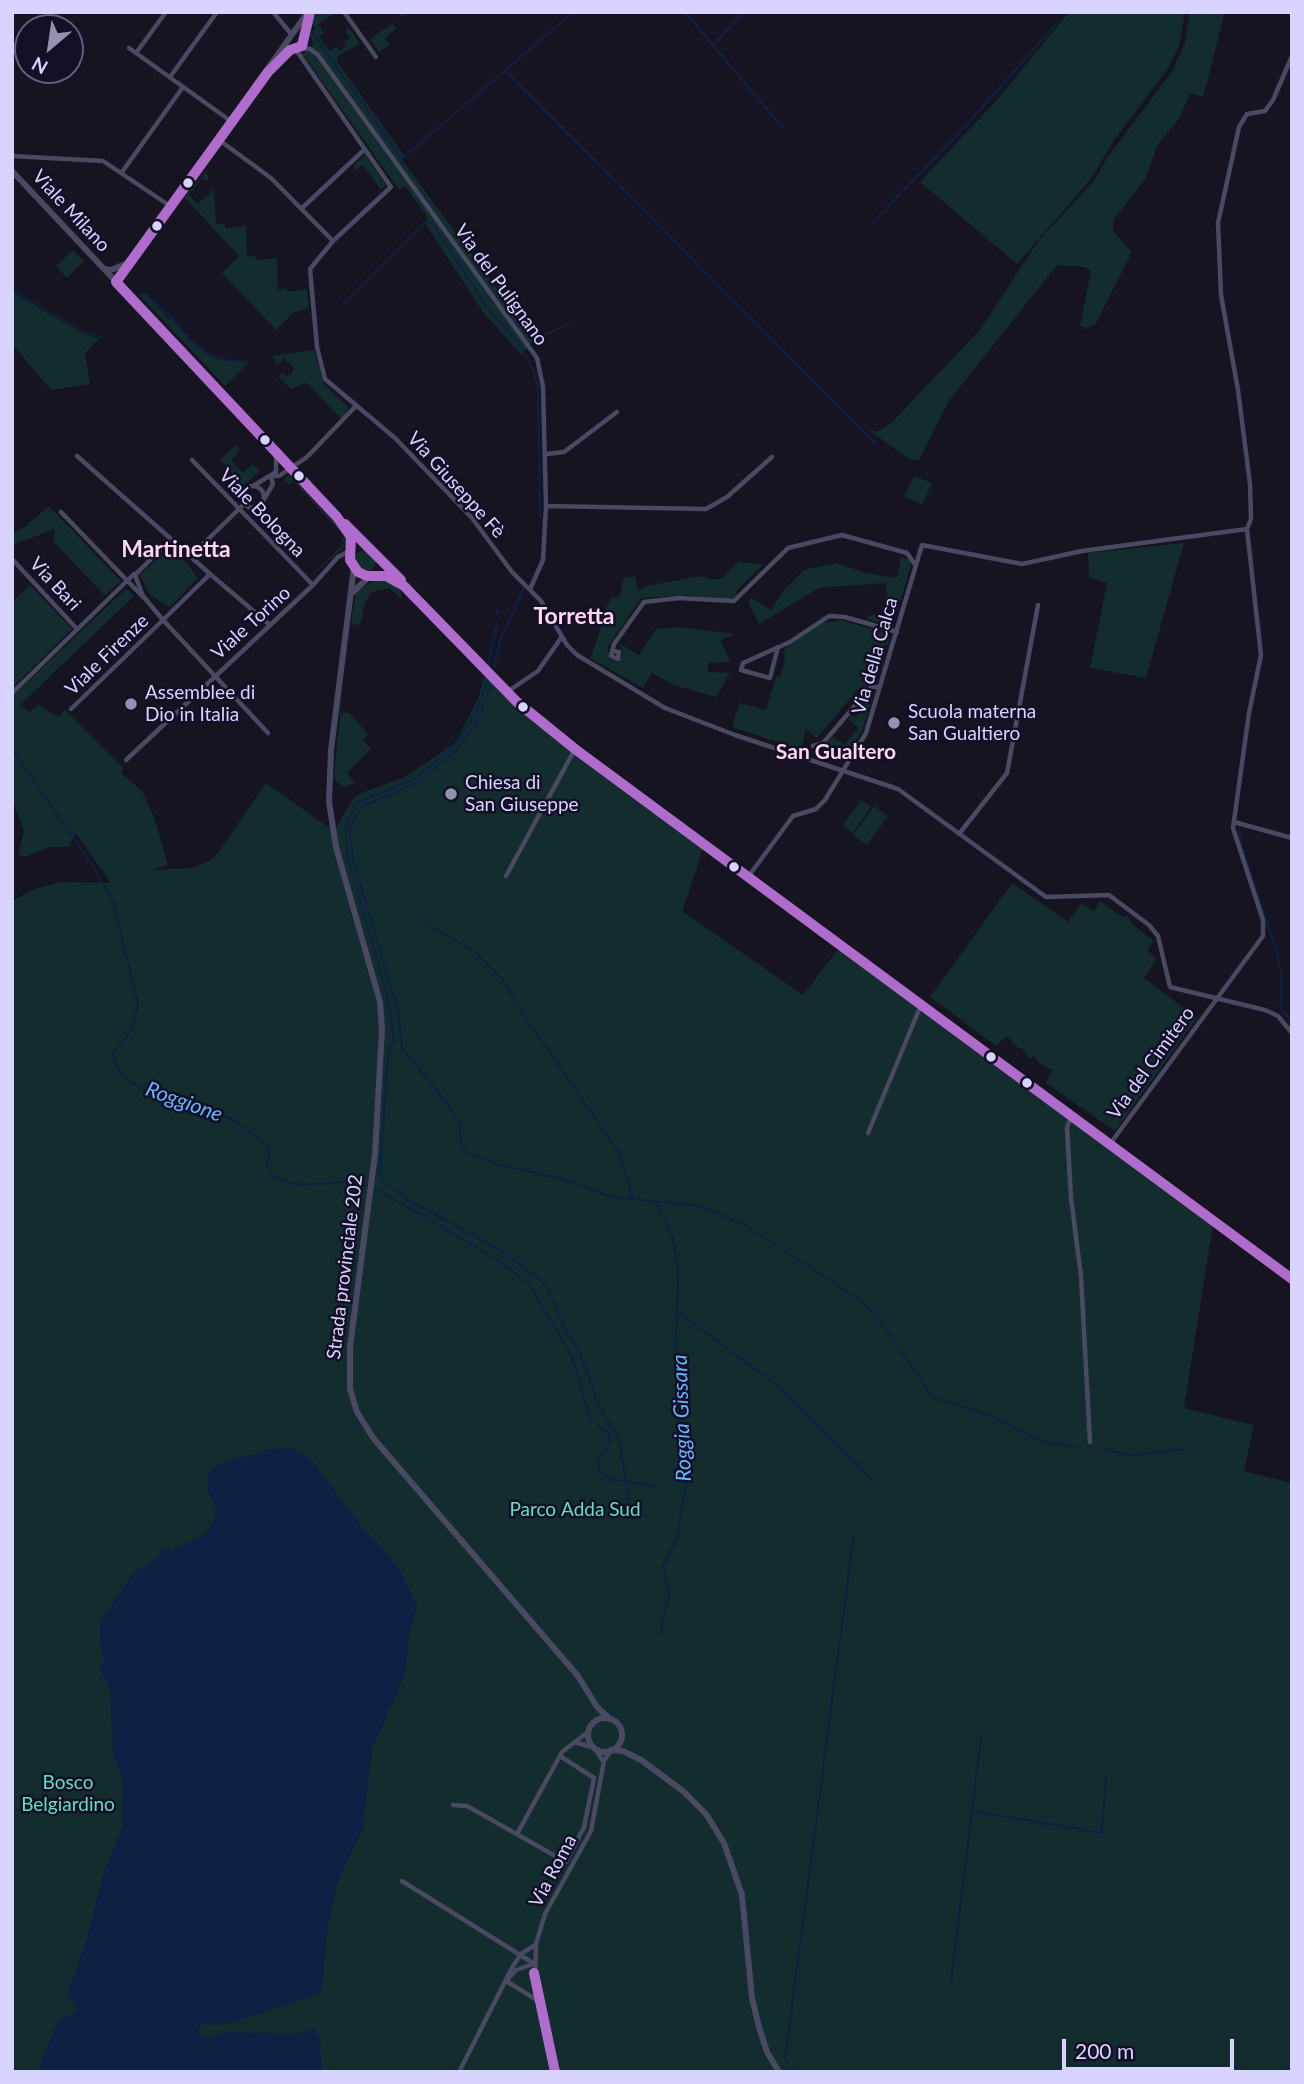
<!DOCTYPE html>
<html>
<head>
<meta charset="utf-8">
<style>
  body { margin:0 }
  #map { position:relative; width:1304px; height:2084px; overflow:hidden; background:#161421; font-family:Lato,sans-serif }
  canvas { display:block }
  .frame { position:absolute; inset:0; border:14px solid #d9d4ff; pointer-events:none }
  .north { position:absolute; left:14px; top:14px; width:70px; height:70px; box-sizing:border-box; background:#130f26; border:2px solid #625e7d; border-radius:50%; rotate:209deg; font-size:19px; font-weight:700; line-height:28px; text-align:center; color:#d9d4ff }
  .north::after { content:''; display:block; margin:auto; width:24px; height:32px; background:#9591b1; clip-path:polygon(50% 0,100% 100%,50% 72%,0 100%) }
  .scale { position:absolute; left:1062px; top:2039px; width:172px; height:32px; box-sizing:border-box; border:4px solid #d9d4ff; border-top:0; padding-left:9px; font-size:21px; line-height:24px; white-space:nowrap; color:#d9d4ff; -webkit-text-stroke:5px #130f26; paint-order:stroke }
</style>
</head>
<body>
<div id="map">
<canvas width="1304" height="2084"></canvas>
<div class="frame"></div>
<div class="north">N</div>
<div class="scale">200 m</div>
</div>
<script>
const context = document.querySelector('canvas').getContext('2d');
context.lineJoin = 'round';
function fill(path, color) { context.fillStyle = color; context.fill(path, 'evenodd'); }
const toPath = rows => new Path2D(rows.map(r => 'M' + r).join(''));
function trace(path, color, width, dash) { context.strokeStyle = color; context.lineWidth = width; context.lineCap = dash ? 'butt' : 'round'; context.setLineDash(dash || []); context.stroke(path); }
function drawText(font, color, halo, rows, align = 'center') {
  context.font = font + ' Lato,sans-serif'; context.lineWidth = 5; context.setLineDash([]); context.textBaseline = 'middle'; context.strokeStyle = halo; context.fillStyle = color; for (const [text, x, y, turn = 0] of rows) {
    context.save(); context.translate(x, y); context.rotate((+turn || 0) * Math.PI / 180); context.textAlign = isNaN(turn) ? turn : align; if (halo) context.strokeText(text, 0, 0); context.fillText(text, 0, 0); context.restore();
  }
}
fill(toPath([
  [317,12,335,12,318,25,324,33,320,36,322,41,330,51,337,46,340,51,346,46,344,42,350,38,345,31,349,28,360,44,337,56,337,61,405,157,402,160,534,339,582,317,531,343,522,355,485,315,426,225,427,216,405,186,399,190,304,56,300,55,314,44,310,36,315,28,311,23],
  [1069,12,1185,12,1179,46,1167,70,1114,140,1091,179,1017,264,920,182,997,100],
  [1190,12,1225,12,1203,97,1190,93,1180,117,1157,146,1146,178,1114,219,1113,231,1132,252,1095,325,1085,329,1080,325,1091,271,1085,267,1057,265,948,402,919,460,909,459,869,430,877,432,890,424,980,330,1039,240,1094,181,1107,158,1173,70,1185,42],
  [393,23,396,29,385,38,390,45,379,52,370,39],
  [365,155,386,185,381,190,363,165,355,170,353,166],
  [206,172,209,178,207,181,202,178,189,195,198,204,214,189,216,225,224,223,226,228,246,226,247,257,256,256,257,260,277,258,278,290,286,288,288,292,307,289,309,308,293,313,276,330,222,273,239,256,184,197],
  [73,250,84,261,67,278,56,266],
  [12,292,80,332,99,339,85,353,90,384,51,390,12,344],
  [144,294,205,353,219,360,249,362,225,386,140,296],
  [314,350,324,384,349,408,342,420,309,385,305,383,291,389,278,377,283,373,286,376,291,374,294,368,284,358,277,365,272,356],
  [236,445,240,450,231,461,243,473,253,464,260,471,241,488,234,481,237,478,220,460],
  [288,474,341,529,346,538,344,547,311,577,344,543,341,539,344,536,293,481,289,484,284,480],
  [914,476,932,483,922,505,904,496],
  [49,506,121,581,105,596,53,541,55,529,12,545,12,534,25,527],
  [1184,543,1146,678,1090,668,1107,583,1089,578,1088,553],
  '354 561a11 11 0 1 1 22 0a11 11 0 1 1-22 0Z',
  [166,551,186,562,198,578,170,607,150,595,139,575],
  [901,557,909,560,911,566,892,627,867,619,869,615,889,614,886,583,819,588,759,624,748,602,752,598,771,610,786,588,804,570,837,563,866,573,897,578],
  [739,561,763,565,735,592,738,595,735,597,725,600,687,595,641,598,608,647,610,659,616,661,623,654,619,643,639,655,656,629,679,627,735,634,721,640,730,662,708,663,708,672,730,673,716,697,674,685,652,673,643,688,590,658,601,627,599,623,612,596,617,598,620,594,624,578,635,576,638,591,646,586,701,576,713,580,722,578],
  [376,579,392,583,401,592,402,600,390,588,372,592,365,602,361,622,354,626,351,622,356,592],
  [30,585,72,629,12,688,12,602],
  [126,589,134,596,20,705,30,712,38,704,58,717,65,710,124,769,121,773,142,791,154,817,168,865,152,870,190,868,208,862,218,853,266,783,328,827,337,827,351,801,361,793,403,778,455,743,478,699,485,673,514,702,573,750,703,848,682,911,803,995,839,948,1213,1224,1184,1408,1254,1425,1244,1471,1292,1483,1292,2072,12,2072,12,901,35,889,60,882,111,883,76,833,69,847,50,847,25,857,18,856,24,831,12,798,12,696],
  [841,620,886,633,890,637,888,645,883,646,887,648,881,668,864,690,860,687,817,738,806,729,801,748,818,753,833,736,844,745,858,728,848,719,851,715,855,717,868,702,865,699,871,692,874,693,862,731,841,763,732,727,740,703,766,710,776,676,780,677,785,660,784,649,822,623],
  [344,677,341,713,349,713,368,734,363,740,371,749,347,773,355,783,345,787,336,782,334,775],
  [861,800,871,807,853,833,842,826],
  [874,806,888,816,867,845,853,835],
  [1012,883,1068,922,1081,904,1094,911,1100,901,1122,917,1128,916,1133,925,1154,941,1147,950,1157,959,1144,978,1197,1018,1115,1131,1046,1083,1052,1070,1039,1063,1034,1056,1030,1058,1025,1054,1025,1050,1017,1047,1007,1036,996,1046,930,997]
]), '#132c2d');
fill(toPath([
  [292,1448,309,1457,358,1522,379,1544,400,1570,417,1605,410,1632,405,1675,372,1750,363,1828,337,1884,327,1932,322,1988,319,1993,245,2019,221,2025,202,2024,198,2031,200,2035,209,2039,227,2032,298,2034,314,2028,320,2039,322,2072,38,2072,58,2020,78,2011,68,1992,87,1939,104,1871,122,1828,123,1783,113,1752,110,1690,99,1668,104,1664,99,1632,101,1621,134,1572,159,1557,164,1548,172,1551,205,1534,213,1521,216,1510,208,1491,208,1473,218,1465,270,1449]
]), '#0d2144');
trace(toPath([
  [299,12,301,15],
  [685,12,782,127],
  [399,17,410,12],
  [312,32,402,159,573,12],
  [713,45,744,12],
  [506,71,876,444],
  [872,223,962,130,1059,21],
  [12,290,83,332,101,337],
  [139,295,145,294,171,317,189,339,209,354,225,360,248,362],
  [343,304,424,223,432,223,487,307,518,342,534,371,538,387,540,518],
  [497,610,497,614],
  [488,667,497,623],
  [494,667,501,638,524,588],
  [487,682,475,715,452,748,416,778,357,803,345,825,348,858,386,991,394,1039,388,1055,380,1172,383,1181,408,1200,495,1247,536,1276,548,1289,562,1323,581,1356,599,1406,619,1438,632,1518],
  [491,686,476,724,456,751,418,782,362,807,349,828,353,860,398,1012,402,1048,448,1104,460,1125,461,1145,468,1153,495,1164,574,1182,608,1196,632,1199],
  [12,749,93,866,114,904,138,1004,132,1029,112,1054,123,1077,158,1098,180,1099,234,1120,270,1147,267,1167,275,1178,298,1185,346,1182,367,1185],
  [1239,827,1241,845,1278,956,1282,980,1280,1008,1292,1021],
  [425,923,476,953,503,980,523,1014,618,1151,633,1199,700,1206,745,1225,861,1301,885,1328,933,1398,984,1413,1042,1442,1077,1447],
  [373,1187,496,1259,528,1283,573,1358,589,1417,609,1435,610,1442,598,1460,599,1471,611,1479,656,1486],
  [656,1202,672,1235,678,1269,676,1345,680,1450,686,1484,677,1538,663,1565,669,1597,662,1621,662,1633],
  [679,1313,778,1386,874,1481],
  [1102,1449,1132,1455,1186,1449],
  [973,1811,1102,1833,1106,1776],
  [951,1982,981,1737],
  [785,2059,854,1533],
  [789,2068,793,2072]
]), '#0d2144', 2);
trace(toPath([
  [273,12,292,35],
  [344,12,376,57],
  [294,47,391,187,333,241,310,269,317,347,325,379,395,438,472,518,512,572,541,601,567,645,577,655,665,708,735,735,898,789,1046,897,1109,895,1149,925,1158,936,1170,987,1265,1010,1278,1016,1292,1033],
  [300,47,310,49,318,55,537,358,543,387,546,506,543,560,531,587],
  [129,48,232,122],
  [136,53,166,12],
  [170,77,217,12],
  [219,140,271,178,333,241],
  [12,156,103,161,170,206],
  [122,172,183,87],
  [301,209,364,150],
  [547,454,564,452,617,412],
  [77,456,171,539],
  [192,460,313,585],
  [270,476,279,476,307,457,356,406],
  [253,486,276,472,276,453],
  '242 497a11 11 0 1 1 22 0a11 11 0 1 1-22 0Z',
  [263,501,273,484,271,477],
  [546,506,706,509,727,497,772,457],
  [61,512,143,597],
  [171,539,210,574,163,620,143,596,135,575,171,539],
  [191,556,244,504],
  [12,559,77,629],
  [210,574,270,625],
  [778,647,770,678,741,670,743,663,790,642,829,616,845,617,897,632],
  [613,651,619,652,618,659,611,656,614,644,644,602,679,598,734,601,788,548,842,535,907,553,916,566],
  [507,692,538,671,561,638],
  [12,693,134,574],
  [71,709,163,620,268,733],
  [813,746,823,743,871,687,880,687],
  [126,760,313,585,338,557,351,550],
  [1234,822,1292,838],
  [959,834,1007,773,1038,605],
  [506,876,575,749],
  [748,877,793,816,816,809,825,800,866,733,922,545,1022,564,1082,551,1247,529,1251,519,1250,484,1238,390,1221,295,1218,223,1239,127,1247,114,1265,111,1273,100,1292,56],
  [1072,1116,1067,1127,1071,1198,1081,1276,1090,1442],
  [868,1133,921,1005],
  [1110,1144,1263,936,1263,920,1233,828,1249,713,1261,655,1247,529],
  [577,1743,592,1747],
  [595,1749,603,1761],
  [453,1805,467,1806,566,1862,584,1827,594,1778,560,1756],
  [517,1834,562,1752,588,1732],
  [402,1881,533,1963],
  [533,1964,516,1970,506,1981,537,2000],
  [459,2072,513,1966,521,1954,535,1945],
  [555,2072,535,1987,536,1944,545,1914,591,1831,604,1761,610,1751]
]), '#4a4962', 4.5);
trace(toPath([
  [281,58,294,47,302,46,308,20],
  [12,171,339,519],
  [104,269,111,270,128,263],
  [116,282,308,12],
  [337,517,507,692,541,722,1292,1279],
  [346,528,351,540,350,560,356,570,367,576,386,576,401,584],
  [354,567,331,750,329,802,336,847,380,1002,382,1029,375,1154,350,1347,350,1389,357,1412,374,1439,578,1676,597,1707,610,1719],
  [353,592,370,576],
  '588 1735a17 17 0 1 1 34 0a17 17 0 1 1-34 0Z',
  [611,1750,623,1751,641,1760,683,1791,706,1814,724,1843,742,1895,752,1998,759,2027,767,2052,779,2072]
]), '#4a4962', 6);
trace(toPath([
  [116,282,337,517,351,537,350,560,358,572,367,576,386,576,404,586,517,702,575,749,1292,1279],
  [116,282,268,72,290,50,302,46,310,12],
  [345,524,401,580],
  [534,1973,555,2072]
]), '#b06ccc', 10);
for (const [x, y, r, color] of [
  [188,183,6,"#d9d4ff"],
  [157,226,6,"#d9d4ff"],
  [265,440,6,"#d9d4ff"],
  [299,476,6,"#d9d4ff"],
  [131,704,7,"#9591b1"],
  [523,707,6,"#d9d4ff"],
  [894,723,7,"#9591b1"],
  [451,794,7,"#9591b1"],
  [734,867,6,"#d9d4ff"],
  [991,1057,6,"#d9d4ff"],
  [1027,1083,6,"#d9d4ff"]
]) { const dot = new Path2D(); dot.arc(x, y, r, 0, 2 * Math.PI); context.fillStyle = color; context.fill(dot); trace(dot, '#130f26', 2.5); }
drawText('19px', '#d9d4ff', '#130f26', [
  ["Viale Milano",71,211,47],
  ["Via del Pulignano",501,285,54],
  ["Via Giuseppe Fè",456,485,48],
  ["Viale Bologna",262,513,46],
  ["Via Bari",55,584,47],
  ["Viale Torino",251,623,-42],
  ["Viale Firenze",107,655,-44],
  ["Via della Calca",875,656,-74],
  ["Via del Cimitero",1151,1063,-54],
  ["Strada provinciale 202",345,1267,-83],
  ["Via Roma",553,1871,-62]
]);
drawText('19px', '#d9d4ff', '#130f26', [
  ["Assemblee di",145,693],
  ["Dio in Italia",145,715],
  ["Scuola materna",908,712],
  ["San Gualtiero",908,734],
  ["Chiesa di",465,783],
  ["San Giuseppe",465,805]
], 'left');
drawText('19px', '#5fe0c0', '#130f26', [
  ["Parco Adda Sud",575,1510],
  ["Bosco",68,1783],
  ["Belgiardino",68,1805]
]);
drawText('bold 21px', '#ffd6f0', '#130f26', [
  ["San Gualtero",836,752]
]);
drawText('italic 21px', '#62b6ff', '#130f26', [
  ["Roggione",184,1102,20],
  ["Roggia Gissara",682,1418,-92]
]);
drawText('bold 23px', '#ffd6f0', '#130f26', [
  ["Martinetta",176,550],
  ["Torretta",574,617]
]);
</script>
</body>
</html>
